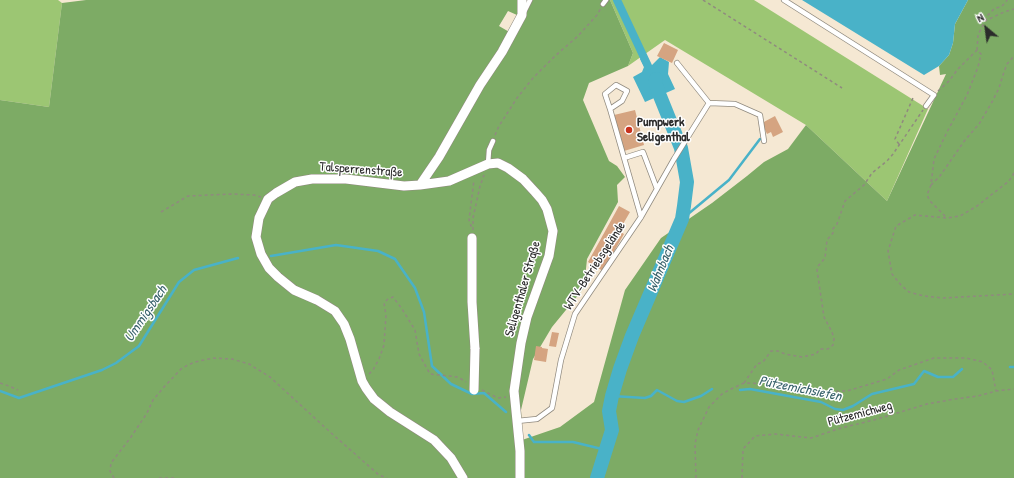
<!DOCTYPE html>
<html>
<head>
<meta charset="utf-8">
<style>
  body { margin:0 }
  #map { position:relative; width:1014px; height:478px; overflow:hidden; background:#f5e8d3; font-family:"Patrick Hand",sans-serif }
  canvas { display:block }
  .north { position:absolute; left:966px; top:8px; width:40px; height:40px; -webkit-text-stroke:3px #fff; paint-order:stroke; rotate:331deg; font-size:11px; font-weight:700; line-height:16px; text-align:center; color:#2b2b2b }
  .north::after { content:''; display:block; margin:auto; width:14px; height:18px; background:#2b2b2b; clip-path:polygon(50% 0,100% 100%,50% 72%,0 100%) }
</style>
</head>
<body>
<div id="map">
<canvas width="1014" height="478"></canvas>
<div class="north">N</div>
</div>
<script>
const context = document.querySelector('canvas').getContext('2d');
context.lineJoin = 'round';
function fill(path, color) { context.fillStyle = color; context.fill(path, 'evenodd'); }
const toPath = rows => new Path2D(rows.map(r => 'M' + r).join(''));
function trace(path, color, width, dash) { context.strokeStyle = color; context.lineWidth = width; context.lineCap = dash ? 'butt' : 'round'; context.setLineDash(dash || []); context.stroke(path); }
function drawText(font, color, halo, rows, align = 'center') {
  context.font = font + ' "Patrick Hand",sans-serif'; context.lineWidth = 3; context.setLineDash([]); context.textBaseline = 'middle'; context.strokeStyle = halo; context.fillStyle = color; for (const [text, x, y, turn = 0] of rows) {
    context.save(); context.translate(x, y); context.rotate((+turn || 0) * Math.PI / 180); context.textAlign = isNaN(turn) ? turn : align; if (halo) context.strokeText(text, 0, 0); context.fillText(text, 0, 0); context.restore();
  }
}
fill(toPath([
  [0,0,58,0,62,3,49,107,0,100],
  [610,0,754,0,928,109,887,201,806,125,665,40,628,66,633,53]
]), '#9cc673');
fill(toPath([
  [86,0,610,0,633,53,628,66,589,83,583,100,609,161,617,166,625,177,617,185,618,202,587,259,584,288,552,327,533,359,521,410,522,440,560,427,594,402,625,290,661,238,712,203,747,176,764,162,788,149,806,125,887,201,946,74,940,75,939,66,949,55,953,43,955,24,968,0,1014,0,1014,478,0,478,0,100,49,107,62,3],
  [508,11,517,15,520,17,511,33,499,26]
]), '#7dab65');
fill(toPath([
  [802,0,968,0,955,24,953,43,949,55,939,66,924,75],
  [646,55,651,66,660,57,669,62,668,74,675,89,645,102,633,77,642,72,644,67,640,59]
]), '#49b2c8');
trace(toPath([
  [682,219,729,180,760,139],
  [271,256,336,245,378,251,395,259,415,288,424,312,432,366,451,384,472,394,484,393,506,412],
  [1010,367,1014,367],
  [740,390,750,389,821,402,835,409,843,410,853,406,872,394,914,384,924,371,938,377,953,377,962,369],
  [0,391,19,398,102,370,116,363,139,346,179,282,194,270,238,258],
  [612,396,645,398,651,396,657,390,677,401,684,402,701,396,712,389],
  [529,435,534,442,573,442,606,450]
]), '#49b2c8', 2.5);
trace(toPath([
  [617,0,648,66]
]), '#49b2c8', 8);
trace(toPath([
  [597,478,612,430,609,411,612,396,620,369,632,336,682,219,684,206,687,182,681,148,660,96,655,82,656,79]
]), '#49b2c8', 14);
fill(toPath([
  [664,43,678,50,672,63,657,56],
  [635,110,644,145,624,151,614,115],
  [775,116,783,132,773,137,771,132,767,134,762,123],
  [619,206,630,212,619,231,624,234,603,271,588,262],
  [552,332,559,333,556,347,549,346],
  [536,346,542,347,542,348,548,349,546,362,534,360]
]), '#d5a481');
const service = toPath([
  [784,0,934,95,926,106],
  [603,4,606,0],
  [524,12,530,0],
  [677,63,709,103,735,104,760,115,764,141],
  [610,109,622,101,627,91,616,85,605,94,610,109,641,217],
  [624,158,643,152,657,189],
  [488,164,489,150,493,141],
  [517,421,537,419,552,408,561,360,575,314,641,217,674,159,709,103]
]);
const minor = toPath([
  [420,185,439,157,480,85,502,52,522,15,522,0],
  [472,238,472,302,475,349],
  [463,478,451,458,434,440,390,412,374,399,366,388,362,381,350,339,344,324,335,311,317,300,294,290,278,277,269,268,261,254,256,237,259,218,268,199,276,193,295,182,312,179,346,179,404,186,420,185,449,181,488,164,498,163,508,168,523,179,535,192,542,200,547,209,553,231,549,256,527,317,521,343,514,391,520,451,520,478]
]);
trace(service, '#908a7f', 6);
trace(minor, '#908a7f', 10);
trace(toPath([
  [703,0,842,88],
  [985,21,988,15,995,8,1001,7,1006,2,1007,0],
  [977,50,978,35,985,21,1004,12,1014,9],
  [938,91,949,81,958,69,977,50,981,54,978,67,967,95,947,132,934,159,931,185,927,195,930,201,946,217],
  [495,135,499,126,517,98,533,78,555,56,578,36,597,15,601,8],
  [899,144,895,139,913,98],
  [1014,173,1009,181,977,206,960,216,947,218,915,215,896,226,888,251,892,274,901,285,909,292,924,296,943,298,1014,294],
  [931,185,940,176,965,140,979,124,992,102,999,88,1004,72,1007,64,1014,56],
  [161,212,188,196,232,194,254,195,261,197],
  [472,226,471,226,469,220,474,180],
  [473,230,473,218,480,186,484,175],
  [369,374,373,370,379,359,384,345,386,315,384,303,388,299,393,297,402,309,415,330,419,354,430,374,458,377,466,382],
  [0,383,9,386,18,390],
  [744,383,757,364,763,362,771,351,778,351,785,354,802,357,816,354,820,349,828,349,833,345,834,339,832,332,824,317,817,270,818,266,825,258,827,240,833,233,832,230,837,224,845,201,864,185,872,173,887,161,893,154,923,110],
  [482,390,498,398,506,397],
  [114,478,110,471,111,463,131,437,147,413,153,400,164,387,181,369,188,365,195,362,213,358,232,359,249,364,270,377,330,432,379,475,387,478],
  [159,478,175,478],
  [696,478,695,444,698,430,709,407,722,394,731,389,744,383,774,384,802,392,847,391,887,379,899,370,934,358,966,358,983,362,992,370,996,391],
  [742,478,743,449,755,436,775,434,811,438,841,428,874,420,927,404,955,399,978,396,996,391,1014,389]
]), '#908a7f', 1.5, [3, 3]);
trace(service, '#fff', 4.5);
trace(minor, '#fff', 9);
const minorBridge = toPath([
  [474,390,475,349]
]);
trace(minorBridge, '#908a7f', 10, []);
trace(minorBridge, '#fff', 9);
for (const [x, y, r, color] of [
  [629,130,4,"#c8321e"]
]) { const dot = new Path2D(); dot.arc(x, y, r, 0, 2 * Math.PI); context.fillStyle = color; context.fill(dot); trace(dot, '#fff', 1.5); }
drawText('bold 13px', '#2b2b2b', '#fff', [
  ["Pumpwerk",637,123],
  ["Seligenthal",637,138]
], 'left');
drawText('13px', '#2b2b2b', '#fff', [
  ["Talsperrenstraße",361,170,4],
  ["WTV-Betriebsgelände",595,266,-57],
  ["Seligenthaler Straße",523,289,-74],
  ["Pützemichweg",860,414,-15]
]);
drawText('italic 14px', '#37616a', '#fff', [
  ["Wahnbach",661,269,-68],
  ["Ummigsbach",146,314,-56],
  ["Pützemichsiefen",800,389,11]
]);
</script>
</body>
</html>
